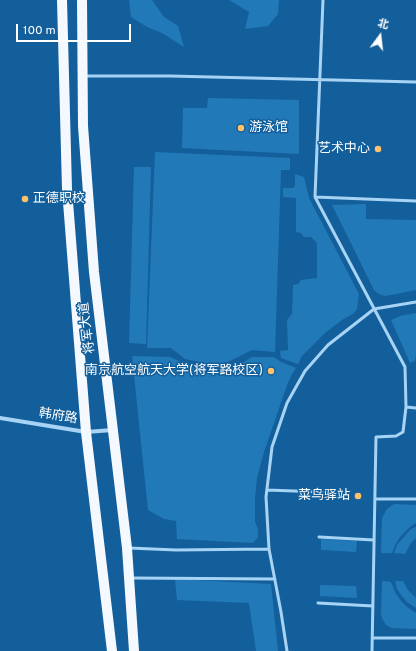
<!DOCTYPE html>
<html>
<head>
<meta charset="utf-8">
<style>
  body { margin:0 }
  #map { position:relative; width:416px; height:651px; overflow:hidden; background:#135f9b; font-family:Overpass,"Noto Sans SC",sans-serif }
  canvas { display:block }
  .north { position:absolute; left:360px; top:16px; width:40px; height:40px; -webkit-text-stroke:3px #135f9b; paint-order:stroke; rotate:15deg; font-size:11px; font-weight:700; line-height:16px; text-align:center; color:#fff }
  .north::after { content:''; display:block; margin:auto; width:14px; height:18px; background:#fff; clip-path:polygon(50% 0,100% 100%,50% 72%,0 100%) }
  .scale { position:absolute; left:16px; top:24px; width:115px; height:18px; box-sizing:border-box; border:2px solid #fff; border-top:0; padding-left:5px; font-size:12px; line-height:14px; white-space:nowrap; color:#fff; -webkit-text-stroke:3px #135f9b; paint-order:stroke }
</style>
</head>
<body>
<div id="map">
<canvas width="416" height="651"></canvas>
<div class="north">北</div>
<div class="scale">100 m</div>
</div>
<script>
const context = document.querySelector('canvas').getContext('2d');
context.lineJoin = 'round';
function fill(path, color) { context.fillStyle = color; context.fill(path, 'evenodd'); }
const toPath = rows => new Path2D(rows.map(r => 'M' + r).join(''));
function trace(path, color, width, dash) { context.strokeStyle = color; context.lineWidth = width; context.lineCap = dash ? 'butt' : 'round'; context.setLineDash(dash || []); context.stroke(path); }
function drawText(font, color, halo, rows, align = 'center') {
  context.font = font + ' Overpass,"Noto Sans SC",sans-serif'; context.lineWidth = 3; context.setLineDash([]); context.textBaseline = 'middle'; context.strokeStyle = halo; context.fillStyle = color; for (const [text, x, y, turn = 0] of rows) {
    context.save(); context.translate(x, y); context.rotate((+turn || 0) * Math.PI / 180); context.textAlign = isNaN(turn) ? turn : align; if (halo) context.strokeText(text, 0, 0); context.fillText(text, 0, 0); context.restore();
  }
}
fill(toPath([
  [129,0,152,0,164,17,178,26,184,47,162,33,147,27,131,17],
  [229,0,279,0,278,14,268,26,245,29,249,12],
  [208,98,299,100,299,154,182,148,183,108,207,108],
  [155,152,290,158,290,170,281,170,275,352,252,350,230,361,214,365,185,359,171,348,147,348],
  [134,167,151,167,146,344,129,343],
  [295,174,304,177,309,198,359,294,357,309,353,314,342,320,325,333,302,356,298,364,281,358,280,351,288,350,287,320,292,314,293,285,298,284,301,280,317,278,317,243,311,237,304,237,301,233,296,232,296,198,283,197,283,188,293,188,295,186],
  [366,204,366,219,416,220,416,290,391,295,385,296,379,294,374,290,332,205],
  [416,313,416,355,415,361,410,363,391,320,400,316],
  [132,356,170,357,205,373,224,371,234,368,252,357,274,357,281,362,296,368,291,376,287,385,264,452,257,478,255,498,255,521,258,530,258,537,253,543,177,539,176,521,164,519,148,510],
  [394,504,416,505,416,523,410,527,400,537,395,545,392,553,381,553,382,518,387,509],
  [416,527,416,538,411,543,405,554,394,553,397,545,401,540,411,529],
  [321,539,357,541,356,552,321,550],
  [175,579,271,584,278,651,256,651,249,603,177,600],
  [382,581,391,582,395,592,401,601,407,607,416,613,416,629,392,628,386,625,383,620,381,615],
  [395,581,403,581,408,590,416,598,416,608,407,602,401,595,397,589],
  [320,585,356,586,357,598,320,596]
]), '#2279b8');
trace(toPath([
  [323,0,315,197,405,367,406,407,416,408],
  [84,76,170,76,416,82],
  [315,197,416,201],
  [267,490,322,492],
  [375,499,416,499],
  [319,537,374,540],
  [129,548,176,550,269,549],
  [131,578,275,579],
  [318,603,373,606],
  [373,638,416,638],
  [287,651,281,612,269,549,266,497,272,447,287,403,305,371,328,345,374,309,416,302],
  [372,651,376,437,396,436,403,432,406,407]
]), '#a7d3f4', 3);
trace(toPath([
  [0,418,86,432,113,430]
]), '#a7d3f4', 4);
trace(toPath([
  [62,0,67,189,86,432,112,651],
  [82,0,83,126,94,272,127,548,134,651]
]), '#f4f9ff', 10);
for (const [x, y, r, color] of [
  [241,128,4,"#ffc16a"],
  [378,149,4,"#ffc16a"],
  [25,199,4,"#ffc16a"],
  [271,371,4,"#ffc16a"],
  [358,496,4,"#ffc16a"]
]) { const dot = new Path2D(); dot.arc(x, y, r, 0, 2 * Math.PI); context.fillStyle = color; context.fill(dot); trace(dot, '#135f9b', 1.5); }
drawText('13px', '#fff', '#135f9b', [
  ["游泳馆",249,128,"left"],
  ["艺术中心",370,149],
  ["正德职校",33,199,"left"],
  ["南京航空航天大学(将军路校区)",263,371],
  ["菜鸟驿站",350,496]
], 'right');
drawText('13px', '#fff', '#135f9b', [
  ["将军大道",88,328,-97],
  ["韩府路",58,417,9]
]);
</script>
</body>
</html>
